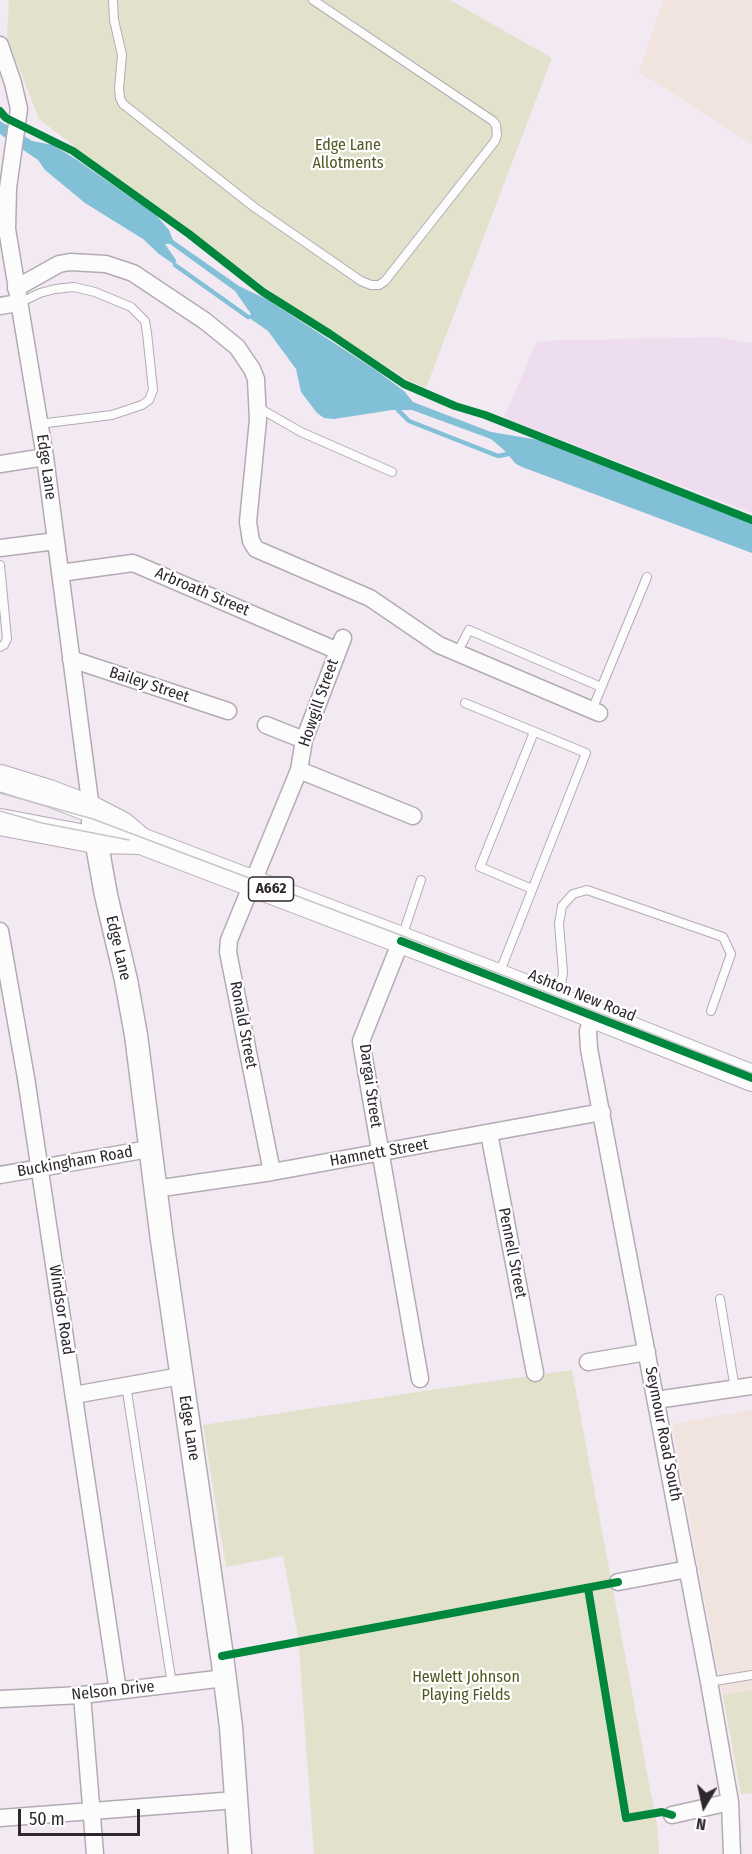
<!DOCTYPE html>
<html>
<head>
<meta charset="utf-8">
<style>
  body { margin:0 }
  #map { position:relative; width:752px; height:1854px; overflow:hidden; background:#f3e9f3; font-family:"Fira Sans Condensed",sans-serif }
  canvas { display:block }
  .north { position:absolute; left:674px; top:1776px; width:60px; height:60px; -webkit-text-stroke:4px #fff; paint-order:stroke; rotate:189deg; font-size:16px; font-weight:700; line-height:24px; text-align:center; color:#2e272e }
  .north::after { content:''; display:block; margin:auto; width:21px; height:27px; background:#2e272e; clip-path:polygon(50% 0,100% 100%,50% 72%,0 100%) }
  .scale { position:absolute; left:18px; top:1809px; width:122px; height:27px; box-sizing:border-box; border:3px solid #2e272e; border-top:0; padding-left:8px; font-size:18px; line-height:21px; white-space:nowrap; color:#2e272e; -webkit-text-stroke:4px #fff; paint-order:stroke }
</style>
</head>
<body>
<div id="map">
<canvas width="752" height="1854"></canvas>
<div class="north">N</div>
<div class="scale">50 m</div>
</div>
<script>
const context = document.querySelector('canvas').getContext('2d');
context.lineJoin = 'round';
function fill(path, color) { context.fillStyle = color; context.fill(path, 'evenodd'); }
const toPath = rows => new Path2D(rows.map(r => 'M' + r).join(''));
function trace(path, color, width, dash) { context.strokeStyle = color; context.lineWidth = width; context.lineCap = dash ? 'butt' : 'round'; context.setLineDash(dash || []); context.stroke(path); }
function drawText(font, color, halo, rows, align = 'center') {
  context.font = font + ' "Fira Sans Condensed",sans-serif'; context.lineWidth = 4.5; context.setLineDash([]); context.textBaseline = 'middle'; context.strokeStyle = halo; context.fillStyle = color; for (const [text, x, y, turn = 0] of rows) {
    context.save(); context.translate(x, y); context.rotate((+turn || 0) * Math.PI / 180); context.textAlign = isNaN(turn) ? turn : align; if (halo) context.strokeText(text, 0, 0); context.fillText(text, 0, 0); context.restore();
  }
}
fill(toPath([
  [716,337,752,343,752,513,504,418,537,341]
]), '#ede');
fill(toPath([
  [663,0,752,0,752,144,639,72],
  [752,1410,752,1793,741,1794,672,1424]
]), '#f1e3de');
fill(toPath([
  [9,0,450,0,552,58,426,388,410,381,309,319,106,171,39,119,7,37],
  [572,1370,658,1831,659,1854,314,1854,298,1636,283,1556,226,1567,203,1425,437,1389],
  [752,1690,752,1793,741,1794,723,1695]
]), '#e2e2cc');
fill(toPath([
  [0,121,32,141,53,145,77,160,156,215,169,230,173,240,239,286,268,300,377,371,404,391,413,402,491,432,539,440,752,524,752,553,522,467,516,464,504,450,491,439,412,410,392,410,334,419,324,418,317,413,301,392,296,369,268,331,248,317,251,314,235,291,170,244,165,244,176,260,175,265,159,254,143,239,85,203,45,170,38,160,0,134]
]), '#81c0d7');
trace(toPath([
  [175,265,248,317],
  [398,410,409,421,498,456,508,454]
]), '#81c0d7', 4.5);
const lane = toPath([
  [113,0,114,20,122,55,119,88,120,98,123,104,254,207,361,281,371,285,379,285,385,281,495,141,497,135,496,125,493,121,313,0],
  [19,303,40,293,55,289,74,287,95,292,131,307,145,321,147,333,153,390,149,400,142,405,112,415,39,424],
  [259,408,301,432,392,472],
  [0,565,7,639,4,645,0,647],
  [457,653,469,630,601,687],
  [465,703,586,753,499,974],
  [592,710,647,577],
  [532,889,480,867,534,732],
  [402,937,421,880],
  [559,999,563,972,559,924,562,906,573,894,587,890,723,937,731,954,711,1011],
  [720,1299,735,1389],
  [126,1385,172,1685],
  [709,1682,752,1675]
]);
const street = toPath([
  [0,45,13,83,19,109,8,188,7,229,45,457,91,809],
  [16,288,59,264,70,262,106,264,133,273,205,321,237,347,252,369,256,379,258,420,248,522,251,541,256,549,370,598,439,645,599,713],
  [0,306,18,303],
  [0,464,45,457],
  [0,548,56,541],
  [60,573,133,563,338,651],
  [71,659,228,711],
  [266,725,304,740],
  [299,770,413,816],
  [0,931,26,1078,118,1691],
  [401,941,361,1041,420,1379],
  [593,1015,588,1031,589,1049,709,1682,730,1802,732,1854],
  [489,1133,535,1373],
  [272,1172,228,952,229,940,299,770,304,740,343,638],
  [0,1175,149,1149],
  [155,1189,272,1172,602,1112],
  [588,1362,647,1352],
  [74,1395,181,1376],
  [656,1400,752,1386],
  [618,1582,688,1569],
  [82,1695,95,1854],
  [0,1699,82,1695,225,1678],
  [672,1815,730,1802],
  [0,1818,236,1800]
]);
const secondary = toPath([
  [93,823,106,895,126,980,136,1035,162,1240,222,1656,231,1727,240,1854]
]);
const primary = toPath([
  [0,778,49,793,91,809,122,825,141,841,498,977,752,1078],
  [0,822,95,840,141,841]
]);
trace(lane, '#b3abb3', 10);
trace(street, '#b3abb3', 19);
trace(secondary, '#b3abb3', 25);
trace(primary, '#b3abb3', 28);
trace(lane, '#fdfcfd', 8);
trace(street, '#fdfcfd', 16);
trace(secondary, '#fdfcfd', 22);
trace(primary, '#fdfcfd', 26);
trace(toPath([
  [0,793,93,819,159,844,403,936,752,1073],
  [0,811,42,823,129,840]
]), '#c8c5c8', 1.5);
trace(toPath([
  [0,111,6,118,73,151,189,234,263,292,330,334,404,384,455,406,485,415,752,520],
  [401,941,752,1078],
  [588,1588,626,1818,662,1812,672,1815],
  [222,1656,618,1582]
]), '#00873e', 8);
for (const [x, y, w] of [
  [271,889,45]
]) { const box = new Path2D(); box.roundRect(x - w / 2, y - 12, w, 24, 4.5); context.fillStyle = '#fff'; context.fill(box); trace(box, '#2e272e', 1.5); }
drawText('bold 15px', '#2e272e', null, [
  ["A662",271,889]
]);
drawText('16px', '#505721', '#fff', [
  ["Edge Lane",348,146],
  ["Allotments",348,164],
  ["Hewlett Johnson",466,1678],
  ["Playing Fields",466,1696]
]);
drawText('16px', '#2e272e', '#fff', [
  ["Edge Lane",46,467,82],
  ["Arbroath Street",202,592,23],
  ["Bailey Street",149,685,18],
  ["Howgill Street",319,703,-71],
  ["Edge Lane",118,948,77],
  ["Ashton New Road",582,996,22],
  ["Ronald Street",243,1025,79],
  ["Dargai Street",370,1086,82],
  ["Hamnett Street",379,1153,-10],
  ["Buckingham Road",75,1162,-10],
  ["Pennell Street",512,1253,79],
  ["Windsor Road",61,1310,81],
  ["Edge Lane",189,1428,81],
  ["Seymour Road South",663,1434,79],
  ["Nelson Drive",113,1691,-6]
]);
</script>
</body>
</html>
